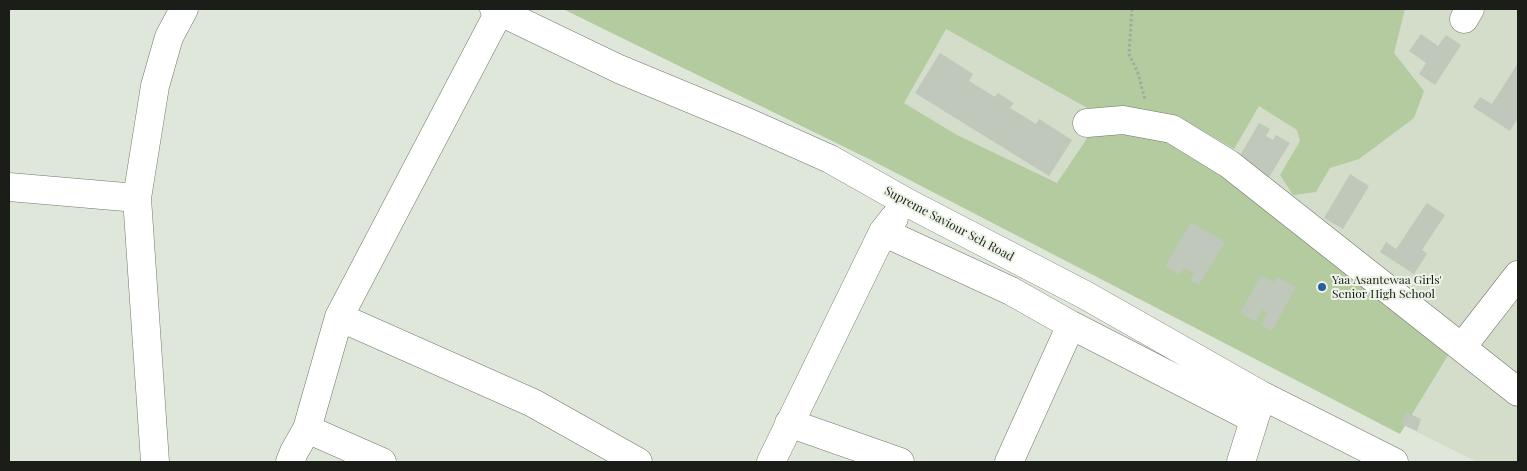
<!DOCTYPE html>
<html>
<head>
<meta charset="utf-8">
<style>
  body { margin:0 }
  #map { position:relative; width:1527px; height:471px; overflow:hidden; background:#dfe6da; font-family:"Playfair Display",serif }
  canvas { display:block }
  .frame { position:absolute; inset:0; border:10px solid #1b1d19; pointer-events:none }
</style>
</head>
<body>
<div id="map">
<canvas width="1527" height="471"></canvas>
<div class="frame"></div>
</div>
<script>
const context = document.querySelector('canvas').getContext('2d');
context.lineJoin = 'round';
function fill(path, color) { context.fillStyle = color; context.fill(path, 'evenodd'); }
const toPath = rows => new Path2D(rows.map(r => 'M' + r).join(''));
function trace(path, color, width, dash) { context.strokeStyle = color; context.lineWidth = width; context.lineCap = dash ? 'butt' : 'round'; context.setLineDash(dash || []); context.stroke(path); }
function drawText(font, color, halo, rows, align = 'center') {
  context.font = font + ' "Playfair Display",serif'; context.lineWidth = 4; context.setLineDash([]); context.textBaseline = 'middle'; context.strokeStyle = halo; context.fillStyle = color; for (const [text, x, y, turn = 0] of rows) {
    context.save(); context.translate(x, y); context.rotate((+turn || 0) * Math.PI / 180); context.textAlign = isNaN(turn) ? turn : align; if (halo) context.strokeText(text, 0, 0); context.fillText(text, 0, 0); context.restore();
  }
}
fill(toPath([
  [563,9,1518,9,1518,462,1477,462,871,160]
]), '#d3ddca');
fill(toPath([
  [563,9,1405,9,1394,53,1424,91,1414,118,1359,159,1330,168,1316,192,1293,195,1280,175,1300,141,1297,130,1259,106,1234,149,1180,118,1091,110,946,29,904,103,957,135,1057,183,1088,137,1146,130,1191,144,1450,352,1400,434,871,160]
]), '#b4cb9f');
fill(toPath([
  [1421,34,1438,46,1446,35,1461,45,1435,85,1419,74,1426,63,1409,51],
  [940,53,973,74,969,81,995,97,998,93,1014,103,1010,108,1036,124,1039,119,1072,140,1049,176,915,93],
  [1518,63,1518,118,1510,131,1473,107,1480,97,1492,104],
  [1259,123,1270,129,1266,136,1273,140,1276,135,1290,143,1269,177,1238,159],
  [1350,174,1369,186,1343,229,1324,218],
  [1427,203,1445,215,1422,250,1427,254,1414,274,1380,252,1386,242,1396,249],
  [1191,222,1225,242,1199,285,1190,280,1194,273,1184,268,1179,275,1165,266],
  [1261,275,1274,282,1277,277,1296,287,1272,331,1261,325,1268,313,1262,310,1256,322,1240,313],
  [1406,412,1421,419,1417,431,1401,424]
]), '#c0c7bb');
const minor = toPath([
  [494,9,619,69,747,122,830,159,906,202,1085,295,1261,395,1394,462],
  [1464,19,1470,9],
  [1087,123,1123,120,1172,129,1229,164,1518,392],
  [9,187,137,198],
  [883,232,1011,291,1071,325,1254,419],
  [339,317,533,403,638,462],
  [1462,347,1518,275],
  [789,423,900,462],
  [307,429,382,462],
  [155,462,137,198,155,86,169,37,184,9],
  [290,462,294,452,307,429,339,317,499,12],
  [771,462,883,232,894,218],
  [1009,462,1071,325],
  [1241,462,1260,401]
]);
trace(minor, '#71776c', 29);
trace(toPath([
  [1132,9,1129,54,1138,73,1145,100]
]), '#a3a99f', 3, [2.5, 2.5]);
trace(minor, '#fff', 28);
for (const [x, y, r, color] of [
  [1322,287,5,"#286099"]
]) { const dot = new Path2D(); dot.arc(x, y, r, 0, 2 * Math.PI); context.fillStyle = color; context.fill(dot); trace(dot, '#ecf3e7', 2); }
drawText('12px', '#1b1d19', '#ecf3e7', [
  ["Supreme Saviour Sch Road",949,224,28]
]);
drawText('12px', '#1b1d19', '#ecf3e7', [
  ["Yaa Asantewaa Girls'",1332,280],
  ["Senior High School",1332,294]
], 'left');
</script>
</body>
</html>
